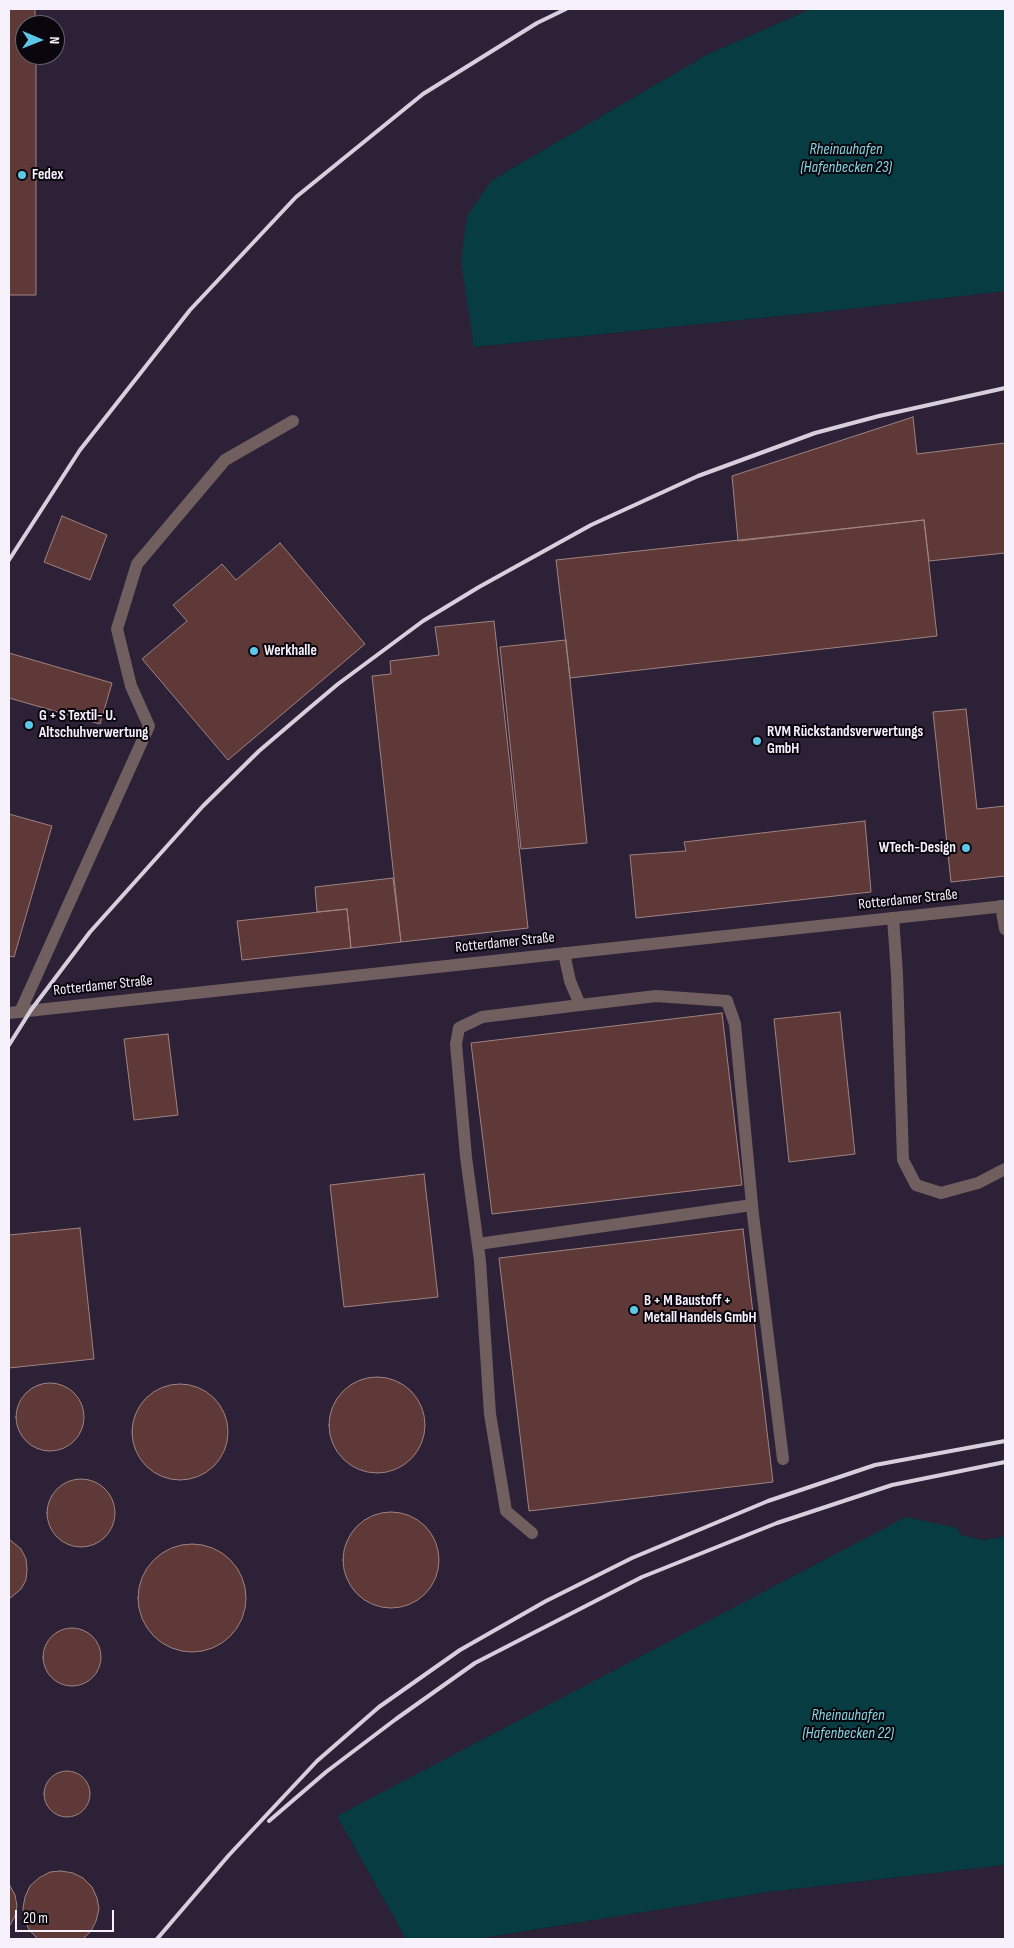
<!DOCTYPE html>
<html>
<head>
<meta charset="utf-8">
<style>
  body { margin:0 }
  #map { position:relative; width:1014px; height:1948px; overflow:hidden; background:#221929; font-family:"Sofia Sans Condensed",sans-serif }
  canvas { display:block }
  .frame { position:absolute; inset:0; border:10px solid #f7f1fc; pointer-events:none }
  .north { position:absolute; left:15px; top:15px; width:50px; height:50px; box-sizing:border-box; background:#0a060d; border:1px solid #69646d; border-radius:50%; rotate:91deg; font-size:14px; font-weight:700; line-height:20px; text-align:center; color:#f7f1fc }
  .north::after { content:''; display:block; margin:auto; width:18px; height:22px; background:#5dc7e8; clip-path:polygon(50% 0,100% 100%,50% 72%,0 100%) }
  .scale { position:absolute; left:15px; top:1910px; width:99px; height:22px; box-sizing:border-box; border:2px solid #f7f1fc; border-top:0; padding-left:6px; font-size:15px; line-height:18px; white-space:nowrap; color:#f7f1fc; -webkit-text-stroke:4px #0a060d; paint-order:stroke }
</style>
</head>
<body>
<div id="map">
<canvas width="1014" height="1948"></canvas>
<div class="frame"></div>
<div class="north">N</div>
<div class="scale">20 m</div>
</div>
<script>
const context = document.querySelector('canvas').getContext('2d');
context.lineJoin = 'round';
function fill(path, color) { context.fillStyle = color; context.fill(path, 'evenodd'); }
const toPath = rows => new Path2D(rows.map(r => 'M' + r).join(''));
function trace(path, color, width, dash) { context.strokeStyle = color; context.lineWidth = width; context.lineCap = dash ? 'butt' : 'round'; context.setLineDash(dash || []); context.stroke(path); }
function drawText(font, color, halo, rows, align = 'center') {
  context.font = font + ' "Sofia Sans Condensed",sans-serif'; context.lineWidth = 4; context.setLineDash([]); context.textBaseline = 'middle'; context.strokeStyle = halo; context.fillStyle = color; for (const [text, x, y, turn = 0] of rows) {
    context.save(); context.translate(x, y); context.rotate((+turn || 0) * Math.PI / 180); context.textAlign = isNaN(turn) ? turn : align; if (halo) context.strokeText(text, 0, 0); context.fillText(text, 0, 0); context.restore();
  }
}
fill(toPath([
  [9,9,811,9,708,54,492,180,475,347,850,309,1005,291,1005,1537,983,1540,961,1535,337,1816,406,1939,9,1939],
  [25,25,55,25,55,55,25,55],
  [1005,1865,1005,1939,477,1939,767,1892]
]), '#2d2137');
fill(toPath([
  [811,9,1005,9,1005,291,850,309,474,347,461,261,467,216,492,180,708,54],
  [906,1517,957,1528,961,1535,983,1540,1005,1537,1005,1865,767,1892,477,1939,406,1939,337,1816]
]), '#073c43');
const building = toPath([
  [9,9,35,9,35,25,25,25,25,55,36,55,36,295,9,295,9,9],
  [913,417,917,454,1005,443,1005,553,929,561,924,520,738,541,732,476,913,417],
  [62,516,107,535,90,580,44,562,62,516],
  [924,520,937,636,570,678,556,560,924,520],
  [280,543,365,644,228,760,142,659,187,621,173,605,222,564,236,580,280,543],
  [494,621,528,928,401,942,372,676,391,674,390,661,439,655,435,627,494,621],
  [566,640,587,843,521,849,500,647,566,640],
  [9,653,112,683,100,724,9,698,9,653],
  [966,709,977,809,1005,806,1005,876,951,882,933,712,966,709],
  [9,814,52,826,14,957,9,956,9,814],
  [865,821,871,892,636,918,630,855,686,851,684,842,865,821],
  [393,878,401,942,351,948,347,909,317,912,315,887,393,878],
  [347,909,351,948,242,960,237,921,347,909],
  [840,1012,855,1154,789,1162,774,1019,840,1012],
  [722,1013,742,1185,492,1214,471,1043,722,1013],
  [168,1034,178,1115,134,1120,124,1039,168,1034],
  [424,1174,438,1297,344,1307,330,1185,424,1174],
  [80,1228,94,1359,9,1368,9,1235,80,1228],
  [743,1229,773,1482,529,1511,499,1258,743,1229],
  '329 1425a48 48 0 1 1 96 0a48 48 0 1 1-96 0Z',
  '16 1417a34 34 0 1 1 68 0a34 34 0 1 1-68 0Z',
  '132 1432a48 48 0 1 1 96 0a48 48 0 1 1-96 0Z',
  '47 1513a34 34 0 1 1 68 0a34 34 0 1 1-68 0Z',
  '343 1560a48 48 0 1 1 96 0a48 48 0 1 1-96 0Z',
  [9,1539,21,1549,26,1559,27,1569,26,1580,21,1589,9,1599,9,1539],
  '138 1598a54 54 0 1 1 108 0a54 54 0 1 1-108 0Z',
  '43 1657a29 29 0 1 1 58 0a29 29 0 1 1-58 0Z',
  '44 1794a23 23 0 1 1 46 0a23 23 0 1 1-46 0Z',
  [61,1871,73,1873,83,1878,92,1887,97,1898,99,1909,96,1921,91,1931,83,1939,38,1939,30,1931,24,1920,23,1908,25,1897,30,1886,39,1878,50,1872,61,1871],
  [9,1884,15,1895,17,1906,15,1916,9,1927,9,1884]
]);
fill(building, '#5e3937');
trace(building, '#9e8381', 1);
trace(toPath([
  [1001,906,1005,929],
  [893,918,897,974,903,1160,916,1185,941,1193,978,1183,1005,1169],
  [564,953,570,981,580,1005,656,996,727,1001,735,1024,753,1215,783,1459],
  [20,1012,149,726,131,686,117,629,137,564,225,460,293,421],
  [478,1244,752,1205],
  [532,1533,506,1511,490,1414,480,1261,466,1157,456,1044,459,1028,482,1017,580,1005]
]), '#715f5f', 12);
trace(toPath([
  [9,1013,1005,906]
]), '#715f5f', 12);
trace(toPath([
  [9,560,80,450,190,310,296,197,423,94,537,23,566,9],
  [9,1045,31,1010,90,932,203,806,259,751,307,710,338,684,423,621,479,587,591,525,698,476,815,433,879,416,1005,388],
  [269,1821,326,1772,396,1719,475,1663,642,1577,777,1523,892,1485,1005,1462],
  [157,1939,229,1855,317,1761,379,1707,460,1650,546,1601,632,1558,768,1501,875,1465,1005,1441]
]), '#d7d0dc', 4);
for (const [x, y, r, color] of [
  [22,175,5,"#5dc7e8"],
  [254,651,5,"#5dc7e8"],
  [29,725,5,"#5dc7e8"],
  [757,741,5,"#5dc7e8"],
  [966,848,5,"#5dc7e8"],
  [634,1310,5,"#5dc7e8"]
]) { const dot = new Path2D(); dot.arc(x, y, r, 0, 2 * Math.PI); context.fillStyle = color; context.fill(dot); trace(dot, '#0a060d', 2); }
drawText('bold 15px', '#f7f1fc', '#0a060d', [
  ["Fedex",32,175],
  ["Werkhalle",264,651],
  ["G + S Textil- U.",39,716],
  ["Altschuhverwertung",39,733],
  ["RVM Rückstandsverwertungs",767,732],
  ["GmbH",767,749],
  ["WTech-Design",956,848,"right"],
  ["B + M Baustoff +",644,1301],
  ["Metall Handels GmbH",644,1318]
], 'left');
drawText('15px', '#f7f1fc', '#0a060d', [
  ["Rotterdamer Straße",908,900,-6],
  ["Rotterdamer Straße",505,943,-6],
  ["Rotterdamer Straße",103,986,-6]
]);
drawText('italic 16px', '#84d7e3', '#0a060d', [
  ["Rheinauhafen",846,150],
  ["(Hafenbecken 23)",846,168],
  ["Rheinauhafen",848,1716],
  ["(Hafenbecken 22)",848,1734]
]);
</script>
</body>
</html>
